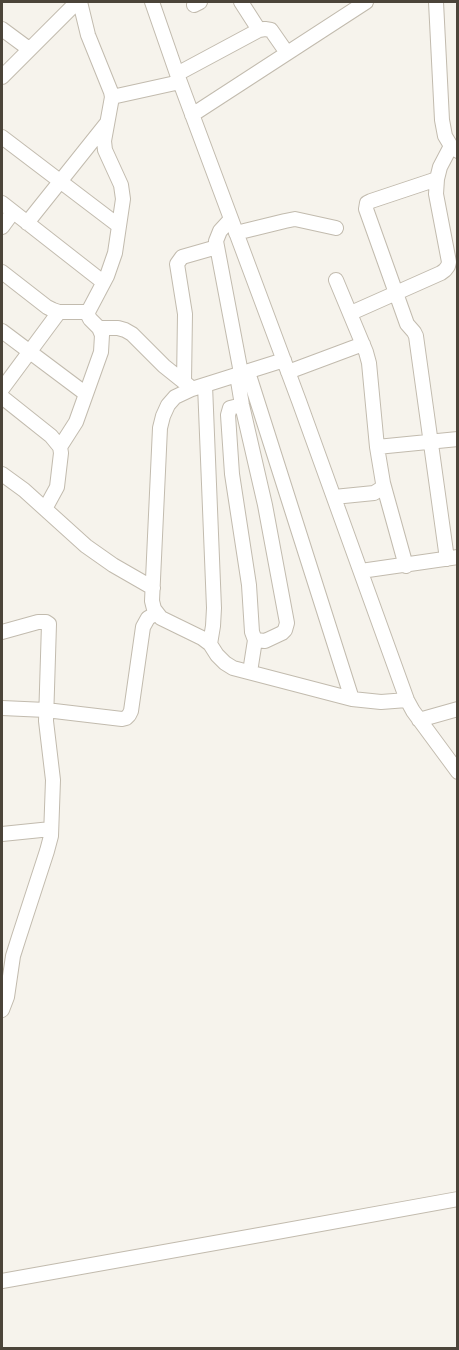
<!DOCTYPE html>
<html>
<head>
<meta charset="utf-8">
<style>
  body { margin:0 }
  #map { position:relative; width:459px; height:1350px; overflow:hidden; background:#f6f3ec; font-family:Inter,sans-serif }
  canvas { display:block }
  .frame { position:absolute; inset:0; border:3px solid #4b4439; pointer-events:none }
</style>
</head>
<body>
<div id="map">
<canvas width="459" height="1350"></canvas>
<div class="frame"></div>
</div>
<script>
const context = document.querySelector('canvas').getContext('2d');
context.lineJoin = 'round';
const toPath = rows => new Path2D(rows.map(r => 'M' + r).join(''));
function trace(path, color, width, dash) { context.strokeStyle = color; context.lineWidth = width; context.lineCap = dash ? 'butt' : 'round'; context.setLineDash(dash || []); context.stroke(path); }
const minor = toPath([
  [152,2,177,74,299,401,407,700,413,711,458,772],
  [241,2,259,30],
  [436,2,442,120,445,136,451,146,458,151],
  [194,5,200,2],
  [2,29,29,49],
  [177,74,259,30,265,29,271,30,287,53],
  [2,77,77,2],
  [112,97,180,82],
  [192,115,366,2],
  [2,137,119,226],
  [437,179,371,201,367,203,366,209,407,324,414,332,416,336,447,559],
  [2,203,103,282],
  [231,219,220,231,216,241,241,373],
  [27,223,106,124],
  [2,227,13,212],
  [236,233,285,221,295,219,336,228],
  [2,272,47,307,53,310,59,312,88,312],
  [336,280,366,352,369,363,377,447,458,439],
  [351,313,441,273,445,270,448,266,449,262,436,194,437,179,440,167,451,146],
  [99,328,118,328,125,330,132,334,164,366,189,386],
  [2,331,86,394],
  [284,360,192,389,175,397,168,405,163,416,160,428,152,601,154,609,161,618,202,638,210,644,217,655,225,663,233,668,352,699,381,702,407,700],
  [248,372,352,699],
  [288,372,363,344],
  [237,375,242,405,265,505,287,623,285,630,282,633,265,641,255,640],
  [184,382,185,314,177,264,182,257,217,247],
  [205,385,214,608,213,626,210,644],
  [2,389,59,312],
  [2,397,51,436,60,447,61,453,57,487,45,509],
  [242,405,230,408,228,415,232,474,249,585,252,632,255,640,250,672],
  [60,447,76,422,101,352,102,335,99,328,90,319,88,315,88,312,107,276,115,253,123,199,121,185,105,150,104,141,112,97,111,92,88,35,80,2],
  [2,474,24,490,86,546,113,565,153,588],
  [383,483,406,566],
  [334,497,374,493,382,488,383,483,377,447],
  [361,571,458,557],
  [2,632,38,622,46,622,49,624,46,721,53,780,51,836,47,851,19,937,13,956,7,997,2,1010],
  [2,708,46,710,122,719,126,718,129,715,131,711,143,627,148,618,157,613],
  [419,720,458,709],
  [2,834,51,829],
  [2,1281,282,1231,458,1199]
]);
trace(minor, '#c2bbae', 16);
trace(minor, '#fff', 14);
</script>
</body>
</html>
